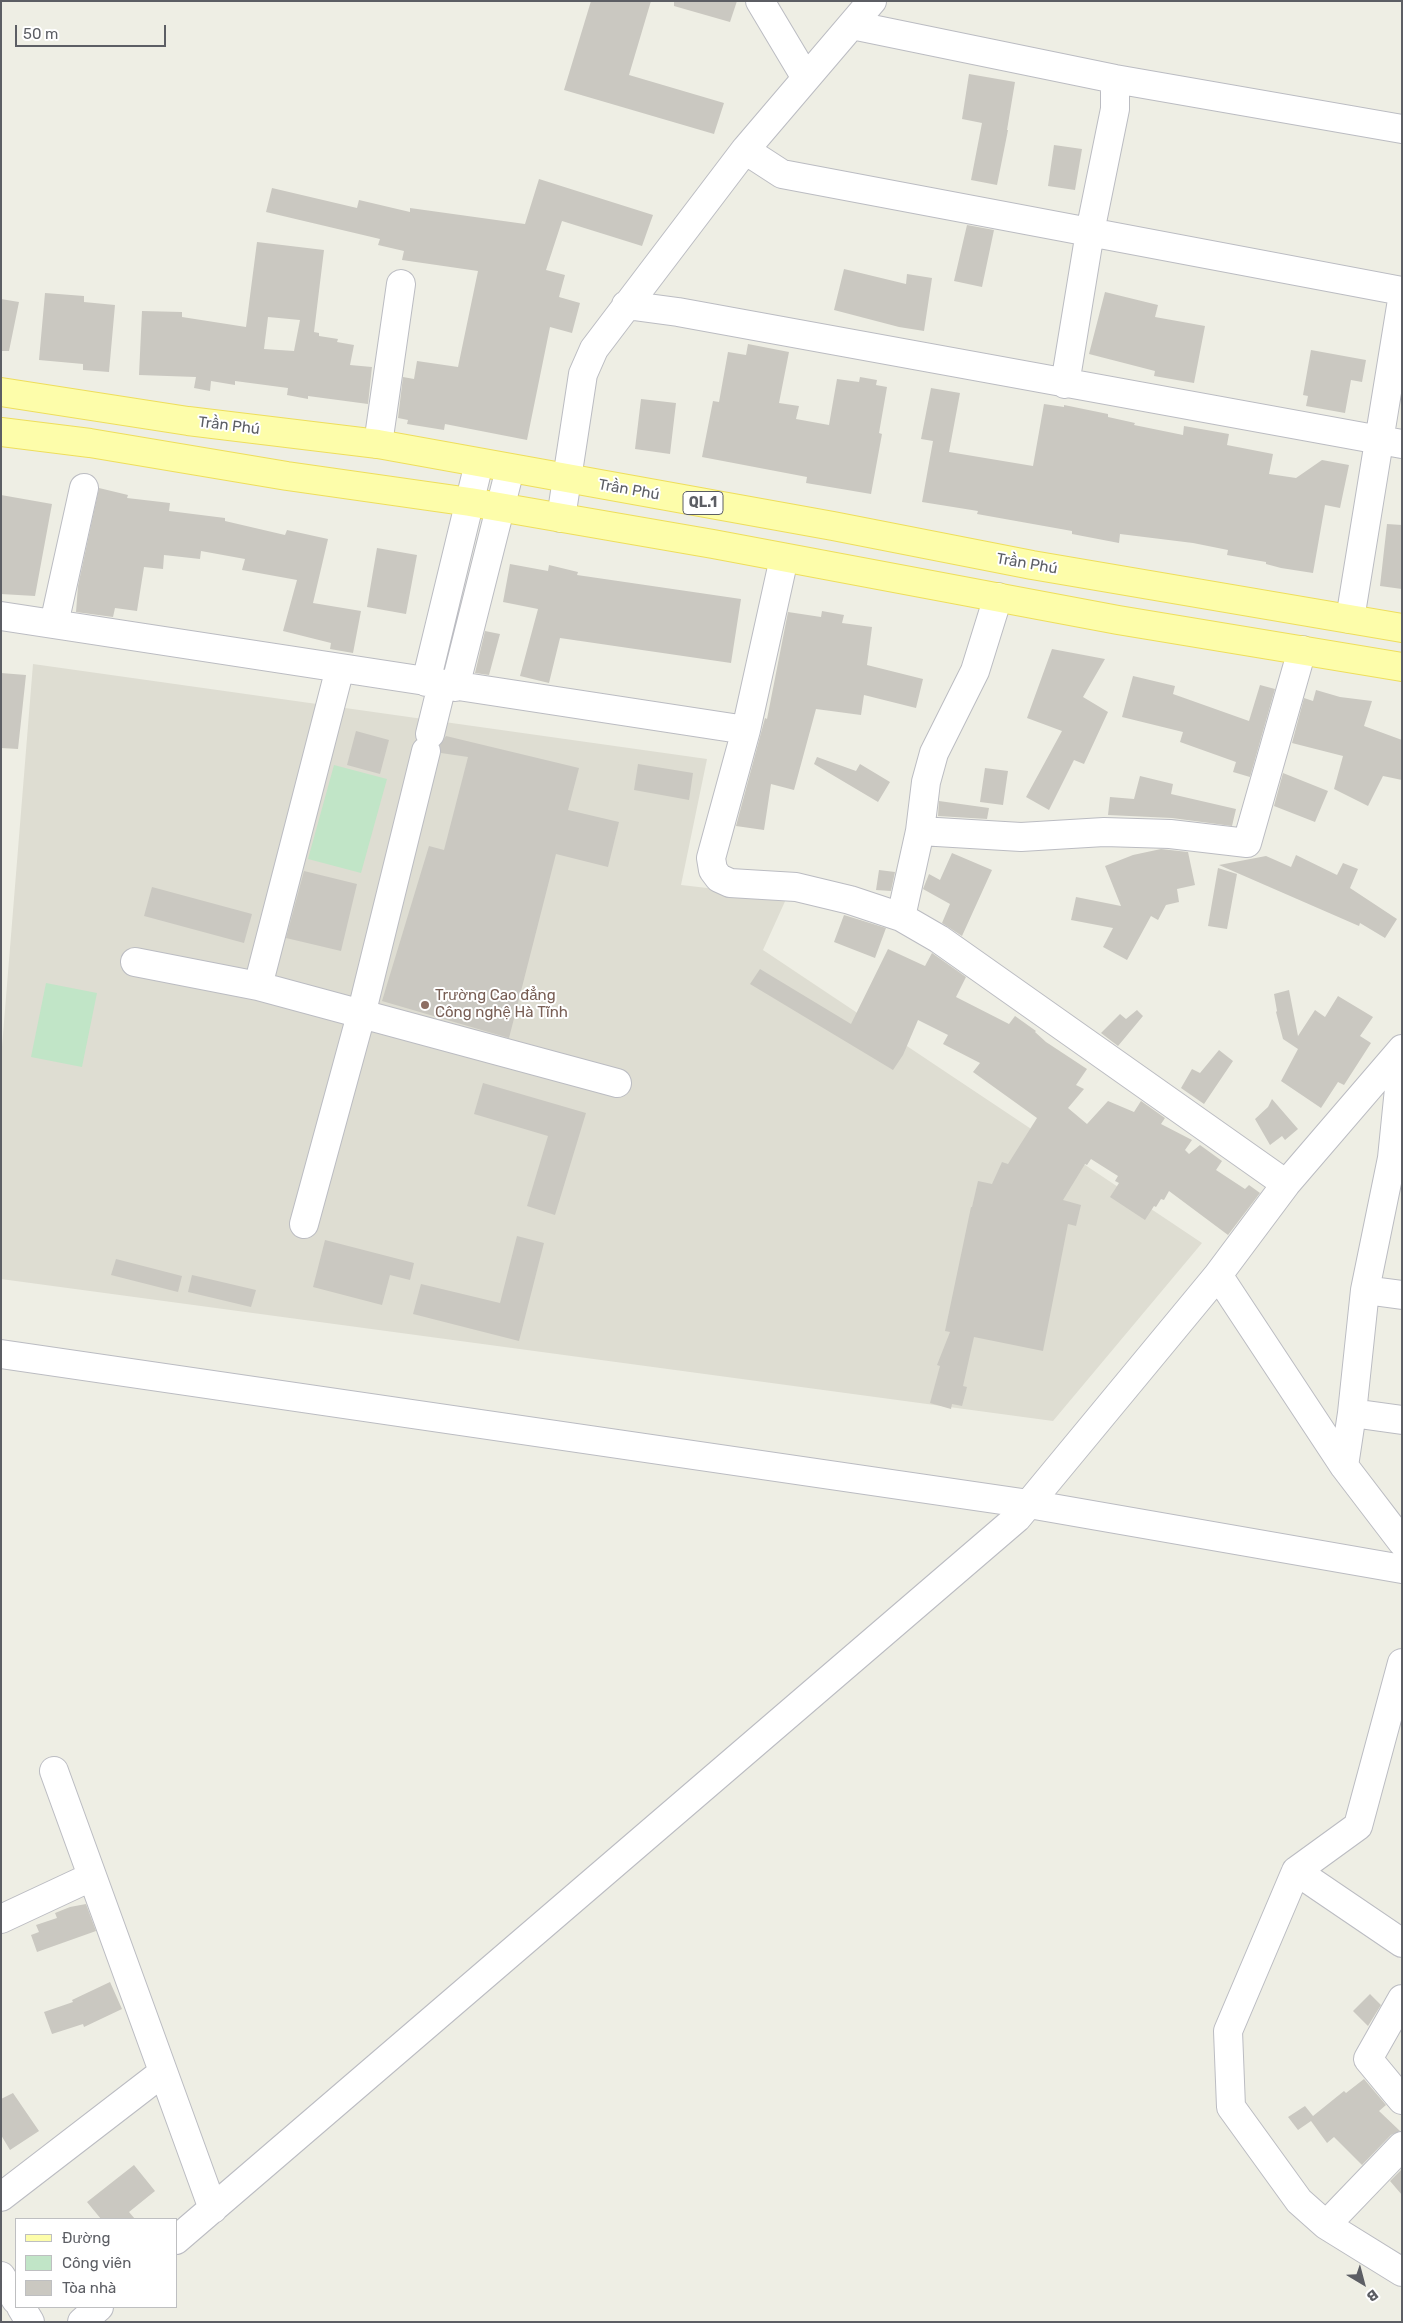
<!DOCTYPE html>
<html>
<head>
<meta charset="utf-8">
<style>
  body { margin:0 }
  #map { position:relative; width:1403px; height:2323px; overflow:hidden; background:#eeeee4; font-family:Rubik,sans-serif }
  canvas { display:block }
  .frame { position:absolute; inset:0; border:2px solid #5c5e64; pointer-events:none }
  .legend { position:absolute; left:15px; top:2218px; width:162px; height:90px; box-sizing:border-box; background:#fff; border:1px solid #bebfc1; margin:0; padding:6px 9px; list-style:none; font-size:15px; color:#5c5e64 }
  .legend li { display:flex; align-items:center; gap:10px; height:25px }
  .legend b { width:25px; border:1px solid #bebfc1 }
  .north { position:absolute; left:1338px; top:2258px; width:50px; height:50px; -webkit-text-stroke:4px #fff; paint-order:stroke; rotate:143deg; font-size:14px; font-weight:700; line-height:20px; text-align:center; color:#5c5e64 }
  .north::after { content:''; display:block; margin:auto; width:18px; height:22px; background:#5c5e64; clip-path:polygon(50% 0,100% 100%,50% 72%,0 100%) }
  .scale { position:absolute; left:15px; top:25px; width:151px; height:22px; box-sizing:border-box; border:2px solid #5c5e64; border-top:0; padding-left:6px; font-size:15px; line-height:18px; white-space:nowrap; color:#5c5e64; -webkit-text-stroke:4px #fff; paint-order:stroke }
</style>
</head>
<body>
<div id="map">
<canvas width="1403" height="2323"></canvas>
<div class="frame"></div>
<ul class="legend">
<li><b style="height:6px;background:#fdfdaa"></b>Đường</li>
<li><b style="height:14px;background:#c1e5c7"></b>Công viên</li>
<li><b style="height:14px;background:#cac8c1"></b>Tòa nhà</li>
</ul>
<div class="north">B</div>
<div class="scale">50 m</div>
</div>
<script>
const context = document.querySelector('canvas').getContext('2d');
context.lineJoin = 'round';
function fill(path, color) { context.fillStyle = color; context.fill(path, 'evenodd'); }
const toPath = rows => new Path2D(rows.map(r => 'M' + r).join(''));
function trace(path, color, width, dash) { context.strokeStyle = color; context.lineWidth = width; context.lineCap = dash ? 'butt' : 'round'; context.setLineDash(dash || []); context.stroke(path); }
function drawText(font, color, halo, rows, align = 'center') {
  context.font = font + ' Rubik,sans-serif'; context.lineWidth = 4; context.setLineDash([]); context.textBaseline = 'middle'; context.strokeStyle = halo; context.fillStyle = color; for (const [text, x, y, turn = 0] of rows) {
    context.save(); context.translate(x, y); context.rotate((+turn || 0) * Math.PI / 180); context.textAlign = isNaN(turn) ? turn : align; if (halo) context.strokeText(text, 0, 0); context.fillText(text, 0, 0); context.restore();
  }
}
fill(toPath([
  [33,664,707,759,681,885,787,897,763,950,1202,1243,1053,1421,1,1279,1,1059]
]), '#deddd2');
fill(toPath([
  [334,765,387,779,361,873,308,859],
  [46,983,97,993,82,1067,31,1057]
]), '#c1e5c7');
fill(toPath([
  [591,1,651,1,629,75,724,103,714,134,564,90],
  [674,1,737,1,730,22,674,6],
  [969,74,1015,82,1007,130,1008,130,997,185,971,180,982,123,962,119],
  [1054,145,1082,149,1075,190,1048,186],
  [539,179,653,215,642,246,562,221,546,270,565,275,559,297,580,303,572,333,550,327,527,440,445,424,444,430,407,424,408,420,398,418,403,377,414,379,417,361,458,367,478,271,402,260,404,251,378,245,380,239,266,212,272,188,357,208,359,200,410,212,410,208,525,224],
  [967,225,994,230,982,287,954,281],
  [257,242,324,250,314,332,319,333,319,336,338,339,337,342,354,345,350,365,372,367,368,404,308,396,308,399,287,395,288,388,235,381,235,385,211,381,210,391,194,388,196,377,139,375,142,311,182,312,182,317,246,327],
  [268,317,300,320,294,351,264,349],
  [844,269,906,284,907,274,932,278,924,331,899,327,834,310],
  [1105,292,1158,305,1155,317,1205,326,1194,383,1154,376,1155,371,1089,354],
  [45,293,84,296,84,302,115,305,109,372,83,370,83,364,39,360],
  [1,299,19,302,9,351,1,351],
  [748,344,789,352,779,403,799,406,796,419,829,425,837,379,859,382,860,377,877,380,876,385,887,387,879,433,882,434,871,494,806,483,807,477,702,457,713,401,719,402,728,352,746,355],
  [1311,350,1366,360,1362,382,1351,380,1345,413,1306,406,1308,396,1303,395],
  [931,388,960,393,949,452,1033,466,1044,404,1064,407,1064,405,1108,414,1108,417,1135,423,1134,425,1183,435,1184,426,1229,434,1227,445,1273,454,1269,474,1296,478,1322,460,1349,465,1340,508,1325,505,1313,573,1281,568,1266,564,1266,562,1227,555,1228,550,1193,543,1120,534,1119,543,1072,534,1072,531,977,514,978,511,922,502,933,441,921,439],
  [641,399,676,403,670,454,635,449],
  [99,488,128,495,127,498,170,503,169,511,225,518,225,521,285,535,287,530,328,539,313,603,361,611,353,653,330,649,331,643,283,631,297,580,242,570,245,559,201,551,200,559,164,555,163,569,144,567,137,611,115,608,113,617,76,612,78,586],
  [1,495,52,504,35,596,1,594],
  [1387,524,1402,525,1402,589,1380,586],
  [377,548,417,555,406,614,367,607],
  [510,564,548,571,549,565,578,572,577,575,741,599,731,663,560,638,549,683,520,676,538,609,503,602],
  [822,611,844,615,842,623,872,627,867,665,923,679,916,708,864,695,861,715,816,709,794,790,771,784,764,830,736,826,765,718,767,719,788,612,821,617],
  [485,631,500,634,489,675,475,673],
  [1052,649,1105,659,1083,697,1108,712,1084,764,1074,760,1049,810,1026,797,1062,731,1027,718],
  [1,673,26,675,18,749,1,748],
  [1133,676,1175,686,1173,694,1249,721,1260,685,1275,689,1250,777,1233,772,1236,762,1180,742,1183,732,1122,717],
  [1316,690,1340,697,1372,701,1364,726,1402,740,1402,780,1383,776,1368,806,1334,789,1343,756,1292,743,1304,698,1313,701],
  [356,731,389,740,380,774,347,765],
  [446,736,579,768,568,810,619,822,608,867,556,854,509,1038,382,1001,429,846,444,850,468,757,441,753,440,745],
  [817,757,856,771,860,764,890,782,878,802,814,764],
  [638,764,693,773,689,800,634,790],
  [985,768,1008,771,1003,805,980,802],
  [1283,773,1328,791,1315,822,1274,806],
  [1140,776,1173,784,1171,794,1236,809,1232,826,1172,818,1108,815,1110,797,1134,799],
  [939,801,989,808,987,819,938,816],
  [1161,849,1188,852,1195,885,1177,889,1179,902,1166,905,1158,920,1151,916,1127,960,1103,947,1113,928,1071,920,1076,897,1121,906,1105,866,1133,855],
  [952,853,992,870,962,936,942,923,950,904,923,889,929,874,940,880],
  [1296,855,1337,875,1343,863,1358,869,1350,888,1397,919,1385,938,1360,923,1359,926,1219,865,1266,856,1291,867],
  [1218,868,1237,874,1227,929,1208,926],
  [879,870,895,872,891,891,876,890],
  [304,871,357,884,341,951,286,938],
  [152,887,252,914,244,943,144,916],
  [844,915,886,928,875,958,834,942],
  [888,949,925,966,932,953,966,977,956,997,1009,1024,1015,1016,1036,1031,1035,1032,1046,1042,1087,1069,1076,1085,1084,1089,1068,1108,1087,1124,1108,1101,1134,1112,1141,1101,1165,1118,1161,1124,1192,1140,1185,1150,1189,1154,1200,1145,1222,1161,1216,1170,1245,1189,1249,1185,1260,1193,1228,1235,1169,1191,1164,1200,1161,1199,1156,1207,1154,1206,1145,1220,1110,1197,1119,1183,1115,1181,1118,1176,1091,1159,1087,1165,1085,1164,1063,1200,1081,1205,1076,1226,1068,1224,1043,1351,974,1337,963,1386,967,1387,962,1406,952,1404,951,1409,930,1403,940,1366,937,1365,950,1332,945,1331,971,1207,972,1207,978,1181,992,1184,1002,1162,1008,1164,1037,1118,973,1072,980,1063,943,1044,948,1035,918,1020,903,1055,893,1070,750,984,760,969,851,1024],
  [1289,990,1298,1036,1315,1010,1325,1017,1338,996,1373,1017,1360,1036,1371,1043,1344,1085,1338,1082,1321,1108,1281,1081,1298,1049,1283,1039,1276,1012,1277,1011,1274,994],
  [1137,1010,1143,1016,1118,1046,1101,1033,1120,1014,1126,1019],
  [1219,1050,1233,1061,1204,1104,1181,1088,1192,1069,1200,1073],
  [483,1083,586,1113,555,1215,527,1206,548,1136,474,1114],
  [1272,1099,1298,1129,1285,1140,1282,1136,1270,1145,1255,1119,1268,1107],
  [517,1236,544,1243,519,1341,413,1314,421,1284,500,1303],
  [325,1240,414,1263,410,1280,390,1275,382,1305,313,1287],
  [116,1259,182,1276,178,1292,111,1275],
  [192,1275,256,1290,251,1307,188,1292],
  [86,1904,96,1931,37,1952,31,1935,39,1932,36,1925,57,1918,55,1913,70,1907],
  [110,1982,122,2009,84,2027,83,2024,52,2034,44,2012,73,2002,72,2000],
  [1370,1994,1381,2005,1368,2026,1353,2011],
  [1364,2079,1386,2105,1379,2111,1400,2131,1391,2135,1362,2165,1334,2137,1327,2143,1311,2121,1298,2130,1288,2117,1305,2106,1313,2116,1344,2091,1346,2093],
  [13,2093,39,2131,10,2150,1,2135,1,2099],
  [134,2165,155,2191,129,2212,135,2219,101,2219,87,2202],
  [1402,2169,1402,2195,1390,2181]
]), '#cac8c1');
const minor = toPath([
  [760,1,806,78],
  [852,25,1115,79,1402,129],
  [745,150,782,174,1402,291],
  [626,305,678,312,1402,444],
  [1065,384,1090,232,1115,109,1115,79],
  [378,444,401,284],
  [561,518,583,374,594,349,745,150,872,1],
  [784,558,746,730,711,858,713,870,719,878,730,883,796,887,850,900,901,917,939,939,1286,1184],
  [1,616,746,730],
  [1350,619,1402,300],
  [54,624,84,488],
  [426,682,479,463],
  [455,687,510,469],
  [430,734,442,685],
  [920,831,1021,837,1104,832,1170,834,1247,843,1302,650],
  [901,917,920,831,926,782,934,753,975,671,998,597],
  [135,962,258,986,617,1083],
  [258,986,340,668],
  [1402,1049,1286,1184,1218,1275,1344,1466,1402,1542],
  [304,1224,361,1015,426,751],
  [1365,1290,1402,1295],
  [1,1354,1029,1504,1402,1569],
  [1352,1413,1402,1420],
  [1344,1466,1352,1413,1365,1290,1392,1158,1402,1059],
  [1402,1663,1358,1826,1296,1871,1228,2031,1231,2107,1299,2201,1326,2225,1402,2272],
  [54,1771,213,2209],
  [1296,1871,1402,1943],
  [1,1919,91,1877],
  [1402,1999,1368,2059,1402,2100],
  [1,2197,162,2073],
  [1326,2225,1402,2146],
  [176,2240,1017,1518,1218,1275],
  [1,2276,16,2300],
  [21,2307,30,2322],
  [82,2322,99,2307]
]);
const major = toPath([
  [1,392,188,421,378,444,833,526,1032,565,1402,628],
  [1,432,90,443,287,476,470,502,713,544,1118,620,1402,667]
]);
trace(minor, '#bbbcc2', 30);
trace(major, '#eede5c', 30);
trace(minor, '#fff', 28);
trace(major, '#fdfdaa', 28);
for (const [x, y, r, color] of [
  [425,1005,5,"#8d6e63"]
]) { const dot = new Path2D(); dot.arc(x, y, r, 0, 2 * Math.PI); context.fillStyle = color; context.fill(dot); trace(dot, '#fff', 2); }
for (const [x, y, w] of [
  [703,503,40]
]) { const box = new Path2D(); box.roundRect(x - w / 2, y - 11.5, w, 23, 4); context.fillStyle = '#fff'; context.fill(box); trace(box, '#5c5e64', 1); }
drawText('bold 14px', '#5c5e64', null, [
  ["QL.1",703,503]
]);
drawText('15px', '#5c5e64', '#fff', [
  ["Trần Phú",229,426,7],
  ["Trần Phú",629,490,10],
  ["Trần Phú",1027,564,10]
]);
drawText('15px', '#785e54', '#fff', [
  ["Trường Cao đẳng",435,996],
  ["Công nghệ Hà Tĩnh",435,1013]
], 'left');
</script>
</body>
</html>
